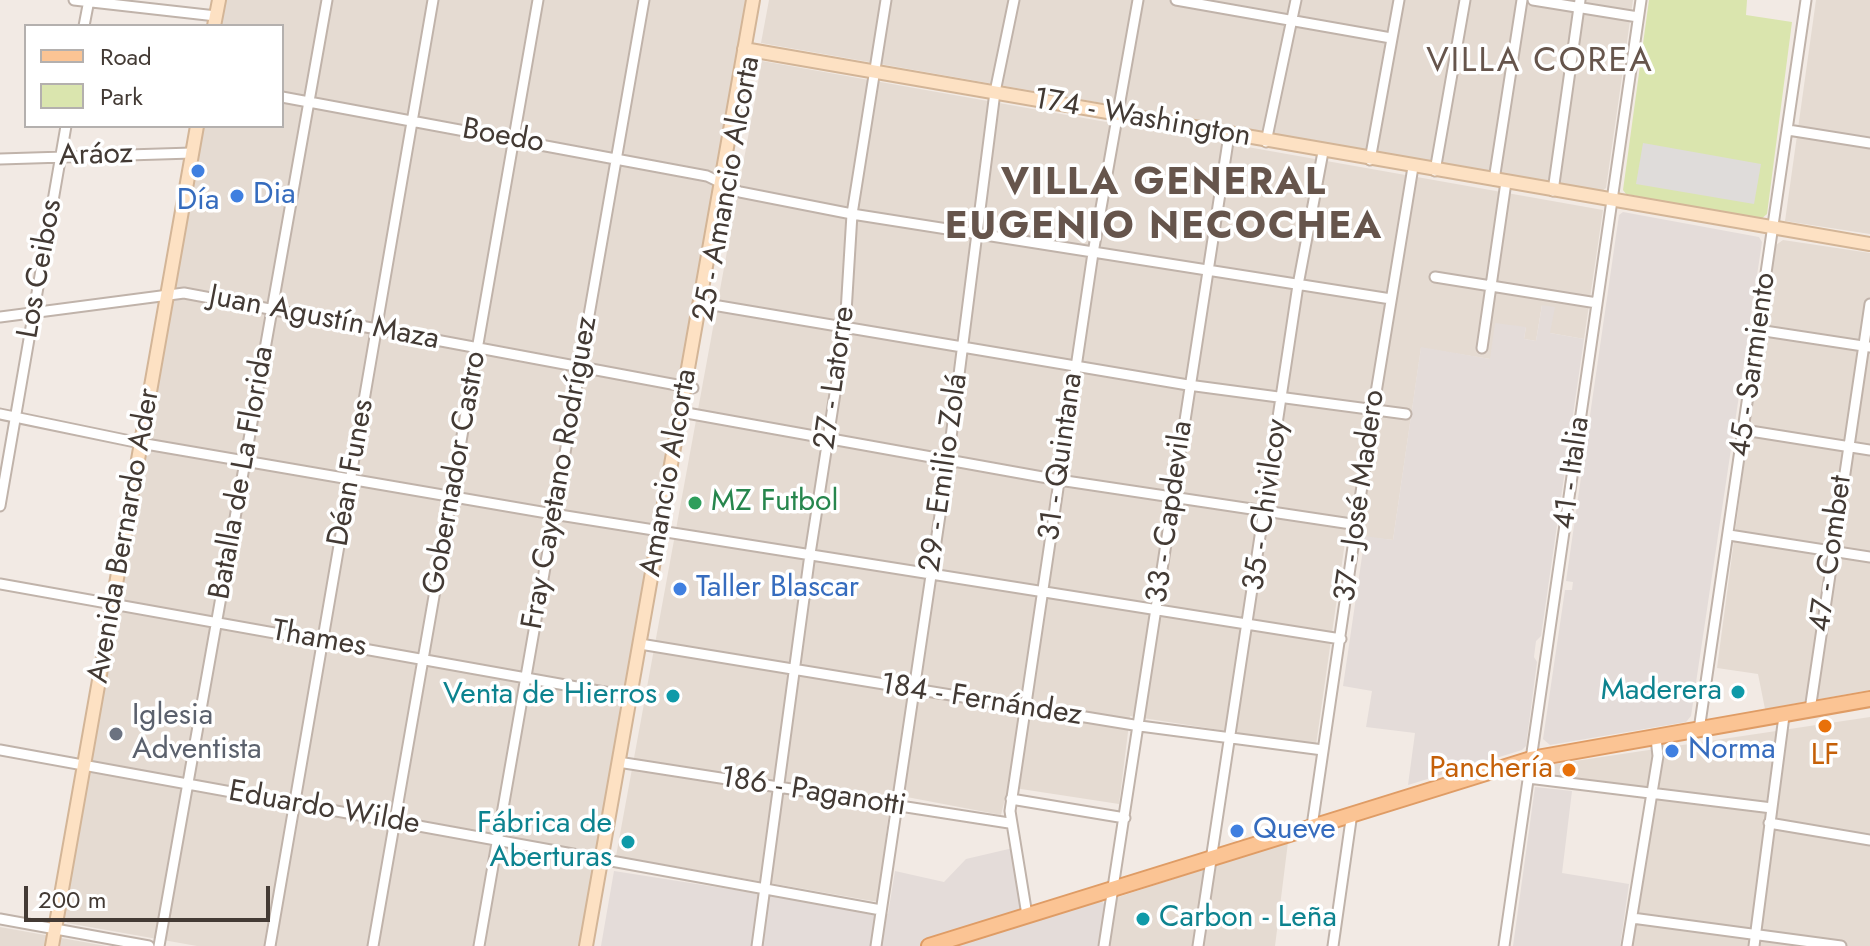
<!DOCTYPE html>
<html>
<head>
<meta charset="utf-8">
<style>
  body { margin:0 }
  #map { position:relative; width:1870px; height:946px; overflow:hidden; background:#f2eae4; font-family:Jost,sans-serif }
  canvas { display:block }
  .legend { position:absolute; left:24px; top:24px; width:260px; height:104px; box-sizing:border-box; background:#fff; border:2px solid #b4b0ae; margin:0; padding:10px 14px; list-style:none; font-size:24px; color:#433a34 }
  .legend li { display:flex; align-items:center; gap:16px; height:40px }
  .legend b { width:40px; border:2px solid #b4b0ae }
  .scale { position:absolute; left:24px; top:886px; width:246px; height:36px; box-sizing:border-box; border:4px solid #433a34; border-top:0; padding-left:10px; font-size:24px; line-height:28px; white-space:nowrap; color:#433a34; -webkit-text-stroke:6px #fff; paint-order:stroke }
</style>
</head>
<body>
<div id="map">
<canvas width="1870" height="946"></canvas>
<ul class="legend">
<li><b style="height:10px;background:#fbc494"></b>Road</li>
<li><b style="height:22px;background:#dae5ae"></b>Park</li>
</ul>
<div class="scale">200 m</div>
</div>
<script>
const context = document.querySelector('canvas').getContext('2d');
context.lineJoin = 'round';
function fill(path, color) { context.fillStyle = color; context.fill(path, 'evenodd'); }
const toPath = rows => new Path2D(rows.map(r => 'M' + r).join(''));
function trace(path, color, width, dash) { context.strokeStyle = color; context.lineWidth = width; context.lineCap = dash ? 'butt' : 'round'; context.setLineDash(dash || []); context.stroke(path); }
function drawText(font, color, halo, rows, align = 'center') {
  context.font = font + ' Jost,sans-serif'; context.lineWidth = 7; context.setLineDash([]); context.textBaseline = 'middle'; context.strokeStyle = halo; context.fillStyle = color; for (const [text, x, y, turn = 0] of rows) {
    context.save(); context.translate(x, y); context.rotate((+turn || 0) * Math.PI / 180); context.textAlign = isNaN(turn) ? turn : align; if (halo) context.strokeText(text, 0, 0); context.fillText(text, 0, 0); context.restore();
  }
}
fill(toPath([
  [225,0,747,0,579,946,197,946,67,923,62,915,203,126,282,126,282,26,221,26],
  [769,0,1633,0,1606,188,1602,191,761,43],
  [1816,0,1870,0,1870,234,1785,221],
  [762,61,1603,210,1584,339,1550,333,1542,305,1536,341,1524,339,1526,327,1490,359,1421,348,1393,540,1346,535,1316,745,1130,716,1119,804,1008,787,1001,815,891,794,878,902,616,856],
  [1783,240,1870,253,1870,690,1765,709,1758,674,1717,668,1773,247],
  [1870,717,1870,946,1632,946,1657,789,1535,777,1532,772,1535,767],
  [1288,842,1275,946,1108,946,1115,898],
  [0,927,106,946,0,946]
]), '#e5dbd2');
fill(toPath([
  [1623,212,1759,237,1762,242,1691,716,1686,722,1550,745,1543,739,1565,590,1572,590,1573,582,1566,581,1619,215],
  [1542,305,1555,307,1550,333,1584,339,1541,636,1536,641,1534,657,1537,662,1526,746,1522,750,1408,785,1415,733,1366,727,1372,691,1343,686,1365,536,1393,540,1421,347,1490,359,1495,323,1526,327,1524,339,1536,341],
  [1535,787,1572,791,1562,873,1629,884,1620,946,1513,946],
  [1013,848,1028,921,1099,898,1106,906,1100,946,601,946,614,871,888,914,895,871,944,882,966,859]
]), '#e4dcd9');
fill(toPath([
  [1649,0,1747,0,1746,15,1792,22,1767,214,1760,220,1626,194,1623,190]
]), '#dae5ae');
fill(toPath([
  [1643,143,1761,164,1754,204,1636,184]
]), '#dfdcda');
const street = toPath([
  [74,0,216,16],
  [1176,0,1391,38],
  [1533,0,1638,17],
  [84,26,89,0],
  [282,97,707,176,740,192,852,214,1391,299],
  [1788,130,1870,143],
  [1266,142,1296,0],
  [0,159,192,153],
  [1370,160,1399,0],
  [1435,171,1465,0],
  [1494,180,1522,0],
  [1553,191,1580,0],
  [1435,277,1597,303],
  [701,303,1188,385,1406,414],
  [0,317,184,293,693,388],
  [1758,330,1870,347],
  [1482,348,1506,182],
  [681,412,1059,480,1358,525],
  [0,414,140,443,553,514,1341,639],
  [1744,430,1870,450],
  [0,506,66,126],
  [1729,535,1870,557],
  [0,584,638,698],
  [640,644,1140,726,1323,750],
  [1810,710,1870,304],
  [1699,730,1806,0],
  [0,750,881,910],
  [618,762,1009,823],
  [1528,778,1772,808],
  [1011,799,1125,818],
  [1769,823,1870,840],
  [1312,826,1373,411,1413,167],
  [1027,915,1010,811,1093,253,1138,0],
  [1632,918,1841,946],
  [0,919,149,946],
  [159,946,327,0],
  [270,946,433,0],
  [373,946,538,0],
  [479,946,644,0],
  [757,946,810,554,845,329,852,214,886,0],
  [876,946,948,461,995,92,1014,0],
  [1104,946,1229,135],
  [1198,946,1298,285,1323,152],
  [1333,946,1352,813],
  [1504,946,1641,0],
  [1627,946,1658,756,1656,738],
  [1754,946,1784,716]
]);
const secondary = toPath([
  [214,26,219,0],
  [744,49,1870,244],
  [52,946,197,126],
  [586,946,753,0]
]);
const primary = toPath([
  [929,946,1531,759,1870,699]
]);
trace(street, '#c0b3aa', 13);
trace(secondary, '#d3b597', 16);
trace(primary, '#df9c65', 18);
trace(street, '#fff', 9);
trace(secondary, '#fde1c3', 12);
trace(primary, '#fbc494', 14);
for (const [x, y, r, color] of [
  [198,171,8,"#3f7fe0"],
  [237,196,8,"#3f7fe0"],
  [695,503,8,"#2e9e5b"],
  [680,589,8,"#3f7fe0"],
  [1738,692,8,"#0f9aa8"],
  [673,696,8,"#0f9aa8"],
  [1825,726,8,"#e8710a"],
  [116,734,8,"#6b7280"],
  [1672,751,8,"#3f7fe0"],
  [1569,770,8,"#e8710a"],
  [1237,831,8,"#3f7fe0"],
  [628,842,8,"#0f9aa8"],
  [1143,919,8,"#0f9aa8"]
]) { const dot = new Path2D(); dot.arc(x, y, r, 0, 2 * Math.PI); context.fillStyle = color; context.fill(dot); trace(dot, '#fff', 3); }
drawText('30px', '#433a34', '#fff', [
  ["174 - Washington",1142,119,10],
  ["Boedo",503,137,10],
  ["Aráoz",96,156,-2],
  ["25 - Amancio Alcorta",728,189,-80],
  ["Los Ceibos",41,269,-80],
  ["Juan Agustín Maza",324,319,11],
  ["45 - Sarmiento",1754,365,-82],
  ["27 - Latorre",836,378,-82],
  ["31 - Quintana",1062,457,-82],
  ["Batalla de La Florida",243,473,-80],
  ["Déan Funes",352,473,-80],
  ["Gobernador Castro",456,473,-80],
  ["Fray Cayetano Rodríguez",561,473,-80],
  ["Amancio Alcorta",670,473,-80],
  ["29 - Emilio Zolá",945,473,-82],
  ["41 - Italia",1573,473,-82],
  ["37 - José Madero",1361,496,-82],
  ["35 - Chivilcoy",1267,505,-82],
  ["33 - Capdevila",1171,512,-82],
  ["Avenida Bernardo Ader",125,536,-80],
  ["47 - Combet",1832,554,-82],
  ["Thames",319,640,10],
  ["184 - Fernández",981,701,9],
  ["186 - Paganotti",813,793,9],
  ["Eduardo Wilde",324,809,10]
]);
drawText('30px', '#366cbe', '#fff', [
  ["Dia",253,196],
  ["Día",198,202,"center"],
  ["Taller Blascar",696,589],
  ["Norma",1688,751],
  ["Queve",1253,831]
], 'left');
drawText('30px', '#27864d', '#fff', [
  ["MZ Futbol",711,503]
], 'left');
drawText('30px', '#0d838f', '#fff', [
  ["Maderera",1722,692],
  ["Venta de Hierros",657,696],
  ["Fábrica de",612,825],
  ["Aberturas",612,859],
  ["Carbon - Leña",1159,919,"left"]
], 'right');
drawText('30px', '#5b616d', '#fff', [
  ["Iglesia",132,717],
  ["Adventista",132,751]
], 'left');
drawText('30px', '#c56008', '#fff', [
  ["LF",1825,757],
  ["Panchería",1553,770,"right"]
]);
context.letterSpacing = '2px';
drawText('34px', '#66554c', '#fff', [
  ["VILLA COREA",1540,63]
]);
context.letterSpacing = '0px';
context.letterSpacing = '2px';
drawText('bold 38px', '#66554c', '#fff', [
  ["VILLA GENERAL",1164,185],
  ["EUGENIO NECOCHEA",1164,229]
]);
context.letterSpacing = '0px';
</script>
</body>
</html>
